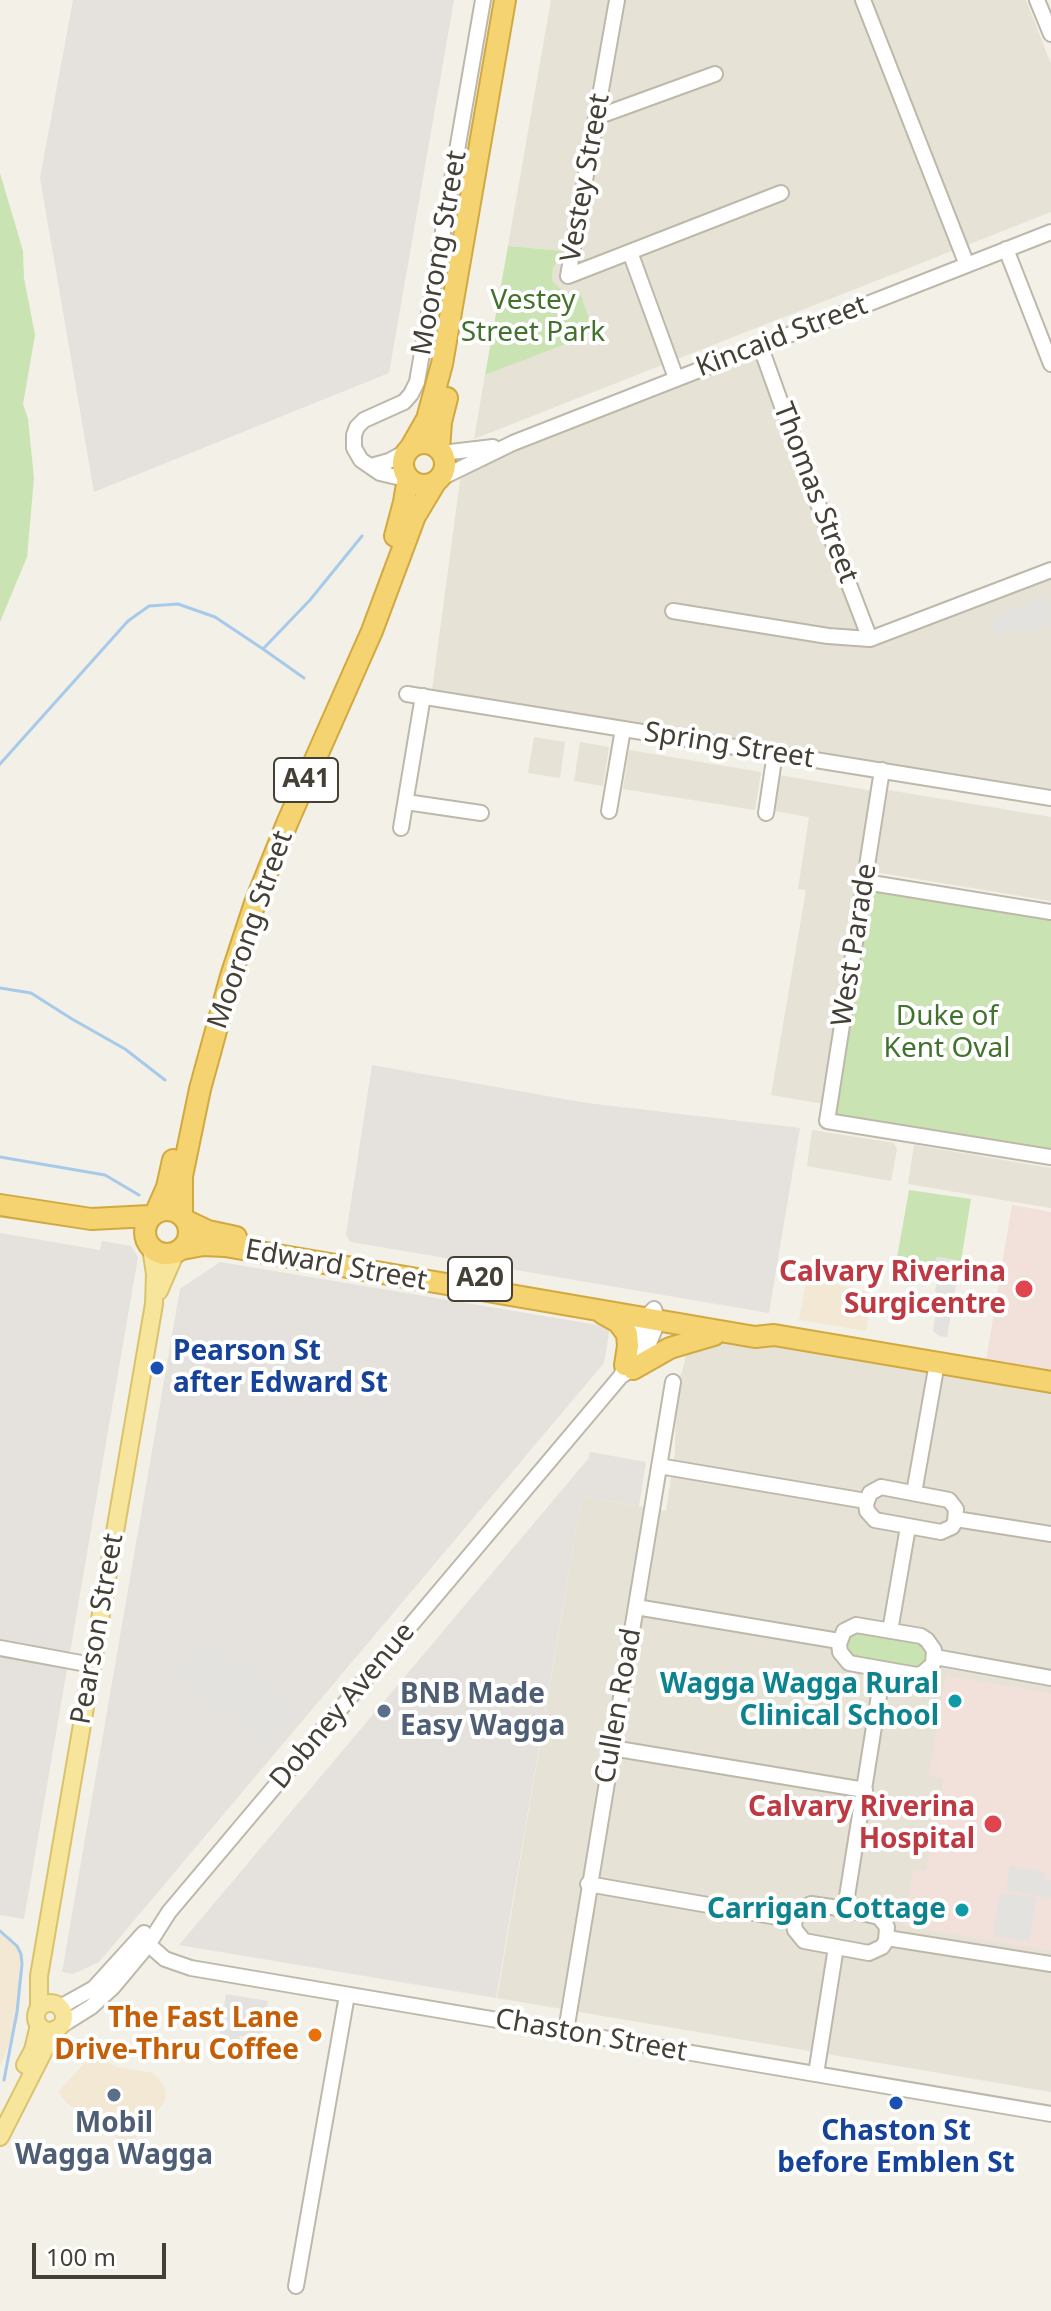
<!DOCTYPE html>
<html>
<head>
<meta charset="utf-8">
<style>
  body { margin:0 }
  #map { position:relative; width:1051px; height:2311px; overflow:hidden; background:#f2f0e7; font-family:"Noto Sans",sans-serif }
  canvas { display:block }
  .scale { position:absolute; left:32px; top:2243px; width:134px; height:36px; box-sizing:border-box; border:4px solid #454036; border-top:0; padding-left:10px; font-size:24px; line-height:28px; white-space:nowrap; color:#454036; -webkit-text-stroke:6px #fff; paint-order:stroke }
</style>
</head>
<body>
<div id="map">
<canvas width="1051" height="2311"></canvas>
<div class="scale">100 m</div>
</div>
<script>
const context = document.querySelector('canvas').getContext('2d');
context.lineJoin = 'round';
function fill(path, color) { context.fillStyle = color; context.fill(path, 'evenodd'); }
const toPath = rows => new Path2D(rows.map(r => 'M' + r).join(''));
function trace(path, color, width, dash) { context.strokeStyle = color; context.lineWidth = width; context.lineCap = dash ? 'butt' : 'round'; context.setLineDash(dash || []); context.stroke(path); }
function drawText(font, color, halo, rows, align = 'center') {
  context.font = font + ' "Noto Sans",sans-serif'; context.lineWidth = 8; context.setLineDash([]); context.textBaseline = 'middle'; context.strokeStyle = halo; context.fillStyle = color; for (const [text, x, y, turn = 0] of rows) {
    context.save(); context.translate(x, y); context.rotate((+turn || 0) * Math.PI / 180); context.textAlign = isNaN(turn) ? turn : align; if (halo) context.strokeText(text, 0, 0); context.fillText(text, 0, 0); context.restore();
  }
}
fill(toPath([
  [551,0,1026,0,1051,64,1051,212,474,439,485,375,593,333,579,289,572,292,564,292,553,282,552,277,553,268,565,251,508,246],
  [760,345,870,639,1051,570,1051,798,431,697,462,466],
  [534,737,565,742,560,778,528,773],
  [580,742,609,747,603,786,574,781],
  [629,750,761,772,755,810,623,789],
  [779,775,879,792,830,1105,771,1095,806,890,798,889,809,817,775,811],
  [888,790,1051,817,1051,901,875,872],
  [812,1130,894,1143,897,1149,891,1181,807,1166],
  [914,1145,1051,1168,1051,1208,908,1184],
  [719,1336,1051,1385,1051,2092,497,1998,582,1496,666,1511,675,1452,676,1383,682,1372,688,1347]
]), '#e6e2d5');
fill(toPath([
  [807,1277,868,1292,867,1298,871,1299,866,1331,799,1320],
  [0,1934,11,1936,23,1960,18,2021,0,2067],
  [94,2053,116,2067,153,2073,162,2083,166,2092,164,2103,136,2138,131,2140,123,2142,118,2139,67,2103,58,2092]
]), '#f3e8d3');
fill(toPath([
  [73,0,454,0,389,373,94,492,40,178],
  [372,1065,587,1103,800,1128,769,1313,351,1242,346,1235],
  [0,1233,100,1250,102,1241,131,1246,138,1257,24,1919,0,1915],
  [220,1262,610,1327,604,1363,99,1962,73,1974,62,1972,180,1289],
  [590,1452,646,1462,639,1506,582,1496,496,1998,179,1945,588,1459]
]), '#e5e1dc');
fill(toPath([
  [1012,1205,1051,1212,1051,1380,985,1367],
  [946,1675,1051,1693,1051,1951,903,1926,913,1870,926,1871,943,1779,928,1776]
]), '#f2e0db');
fill(toPath([
  [0,173,23,251,24,278,35,335,23,404,28,419,34,478,27,557,0,622],
  [508,246,565,251,553,268,552,277,553,282,564,292,572,292,579,289,594,333,485,375],
  [865,882,1051,912,1051,1157,827,1121],
  [909,1190,971,1199,961,1261,937,1257,934,1264,897,1258],
  [859,1631,916,1639,926,1646,930,1655,923,1667,910,1670,860,1662,850,1655,847,1646,849,1637]
]), '#c9e4b2');
fill(toPath([
  [1050,595,1051,625,1022,635,1019,629,997,637,990,618],
  [937,1257,953,1260,952,1268,959,1269,947,1337,939,1336,933,1331,938,1294,935,1292,938,1277,935,1264],
  [189,1643,222,1648,299,1713,269,1748,191,1685,182,1682],
  [1010,1866,1045,1872,1044,1878,1051,1880,1051,1898,1006,1890],
  [1000,1892,1037,1898,1029,1942,993,1936],
  [226,1994,268,2001,262,2039,240,2036,238,2047,218,2044]
]), '#e4e2df');
trace(toPath([
  [263,649,304,678],
  [0,764,128,621,149,606,178,604,215,617,263,649,310,600,362,536],
  [0,988,31,993,72,1019,125,1049,165,1080],
  [0,1157,105,1175,139,1195],
  [0,1931,17,1946,21,1954,22,1964,17,2012,4,2080]
]), '#a7caeb', 3);
const minor = toPath([
  [863,0,967,265],
  [1037,0,1051,34],
  [597,117,715,74],
  [1006,249,1051,364],
  [630,252,676,378],
  [568,276,617,0],
  [568,276,781,193],
  [760,345,802,462,870,639],
  [442,453,493,447],
  [371,466,389,461,407,451],
  [407,476,397,477,380,473,361,460,354,448,354,435,357,427,364,420,404,402,411,394,417,382,483,0],
  [437,480,513,443,1051,232],
  [673,611,828,636,870,639,1051,570],
  [407,694,1051,798],
  [882,770,827,1121,1051,1157],
  [406,802,481,813],
  [609,811,623,729],
  [766,813,775,753],
  [401,828,423,696],
  [865,882,1051,912],
  [659,1466,866,1501],
  [881,1487,949,1500,956,1509,955,1522,952,1527,941,1532,875,1520,867,1511,866,1504,870,1493,881,1487],
  [914,1493,937,1363],
  [956,1519,1051,1534],
  [636,1607,839,1641],
  [856,1625,921,1636,927,1640,934,1650,933,1664,923,1673,917,1675,849,1663,840,1652,839,1644,844,1631,856,1625],
  [890,1631,908,1527],
  [0,1648,92,1665],
  [935,1657,1051,1678],
  [612,1748,865,1790],
  [588,1884,794,1920],
  [811,1904,845,1909,879,1917,887,1927,886,1941,882,1947,869,1953,804,1941,795,1930,794,1923,799,1910,811,1904],
  [845,1909,883,1670],
  [140,1937,165,1959,191,1968,1051,2114],
  [887,1938,1051,1964],
  [60,2007,94,1988,144,1933],
  [59,2027,91,2007,113,1987,148,1945,169,1912,621,1376,633,1369,644,1356,658,1321,654,1309,644,1319,635,1350,625,1365,621,1376],
  [566,2031,673,1382],
  [816,2074,836,1947],
  [296,2286,347,1995]
]);
const major = toPath([
  [159,1291,176,1252],
  '36 2017a14 14 0 1 1 28 0a14 14 0 1 1-28 0Z',
  [39,2008,39,1976,154,1304,155,1274,151,1248],
  [25,2065,33,2050,39,2025],
  [0,2137,55,2029]
]);
const highway = toPath([
  '403 464a21 21 0 1 1 42 0a21 21 0 1 1-42 0Z',
  [411,447,427,419,442,364,505,0],
  [439,449,441,422,447,398],
  [395,536,404,502,408,478],
  [0,1205,91,1219,150,1216],
  '145 1232a22 22 0 1 1 44 0a22 22 0 1 1-44 0Z',
  [156,1212,167,1187,173,1160],
  [182,1214,182,1176,200,1089,231,976,255,903,288,821,372,631,415,516,436,481],
  [187,1221,208,1231,236,1237],
  [182,1249,203,1245,225,1246,755,1337,774,1335,1051,1382],
  [602,1313,618,1322,627,1334,628,1346,625,1365],
  [633,1369,670,1348,714,1335]
]);
trace(minor, '#bdb8aa', 18);
trace(major, '#dbc36c', 20);
trace(highway, '#d2a941', 24);
trace(minor, '#fff', 14);
trace(major, '#f7e59b', 16);
trace(highway, '#f4d370', 20);
for (const [x, y, r, color] of [
  [1024,1289,10,"#e0444e"],
  [157,1368,8,"#1a4fb4"],
  [955,1701,8,"#0f9aa8"],
  [384,1711,8,"#5c6f8a"],
  [993,1824,10,"#e0444e"],
  [962,1910,8,"#0f9aa8"],
  [315,2035,8,"#e8710a"],
  [114,2095,8,"#5c6f8a"],
  [896,2103,8,"#1a4fb4"]
]) { const dot = new Path2D(); dot.arc(x, y, r, 0, 2 * Math.PI); context.fillStyle = color; context.fill(dot); trace(dot, '#fff', 3); }
for (const [x, y, w] of [
  [306,780,64],
  [480,1279,64]
]) { const box = new Path2D(); box.roundRect(x - w / 2, y - 22, w, 44, 6); context.fillStyle = '#fff'; context.fill(box); trace(box, '#454036', 2); }
drawText('bold 26px', '#454036', null, [
  ["A41",306,780],
  ["A20",480,1279]
]);
drawText('28px', '#454036', '#fff', [
  ["Vestey Street",586,178,-80],
  ["Moorong Street",440,253,-80],
  ["Kincaid Street",782,337,-21],
  ["Thomas Street",815,493,69],
  ["Spring Street",729,746,9],
  ["Moorong Street",251,930,-71],
  ["West Parade",855,945,-81],
  ["Edward Street",336,1266,10],
  ["Pearson Street",98,1629,-80],
  ["Dobney Avenue",343,1706,-50],
  ["Cullen Road",619,1706,-80],
  ["Chaston Street",591,2036,10]
]);
drawText('28px', '#42722e', '#fff', [
  ["Vestey",533,301],
  ["Street Park",533,333],
  ["Duke of",947,1017],
  ["Kent Oval",947,1049]
]);
drawText('bold 28px', '#be3a42', '#fff', [
  ["Calvary Riverina",1006,1273],
  ["Surgicentre",1006,1305],
  ["Calvary Riverina",975,1808],
  ["Hospital",975,1840]
], 'right');
drawText('bold 28px', '#164399', '#fff', [
  ["Pearson St",173,1352],
  ["after Edward St",173,1384],
  ["Chaston St",896,2132,"center"],
  ["before Emblen St",896,2164,"center"]
], 'left');
drawText('bold 28px', '#0d838f', '#fff', [
  ["Wagga Wagga Rural",939,1685],
  ["Clinical School",939,1717],
  ["Carrigan Cottage",946,1910]
], 'right');
drawText('bold 28px', '#4e5e75', '#fff', [
  ["BNB Made",400,1695],
  ["Easy Wagga",400,1727],
  ["Mobil",114,2124,"center"],
  ["Wagga Wagga",114,2156,"center"]
], 'left');
drawText('bold 28px', '#c56008', '#fff', [
  ["The Fast Lane",299,2019],
  ["Drive-Thru Coffee",299,2051]
], 'right');
</script>
</body>
</html>
